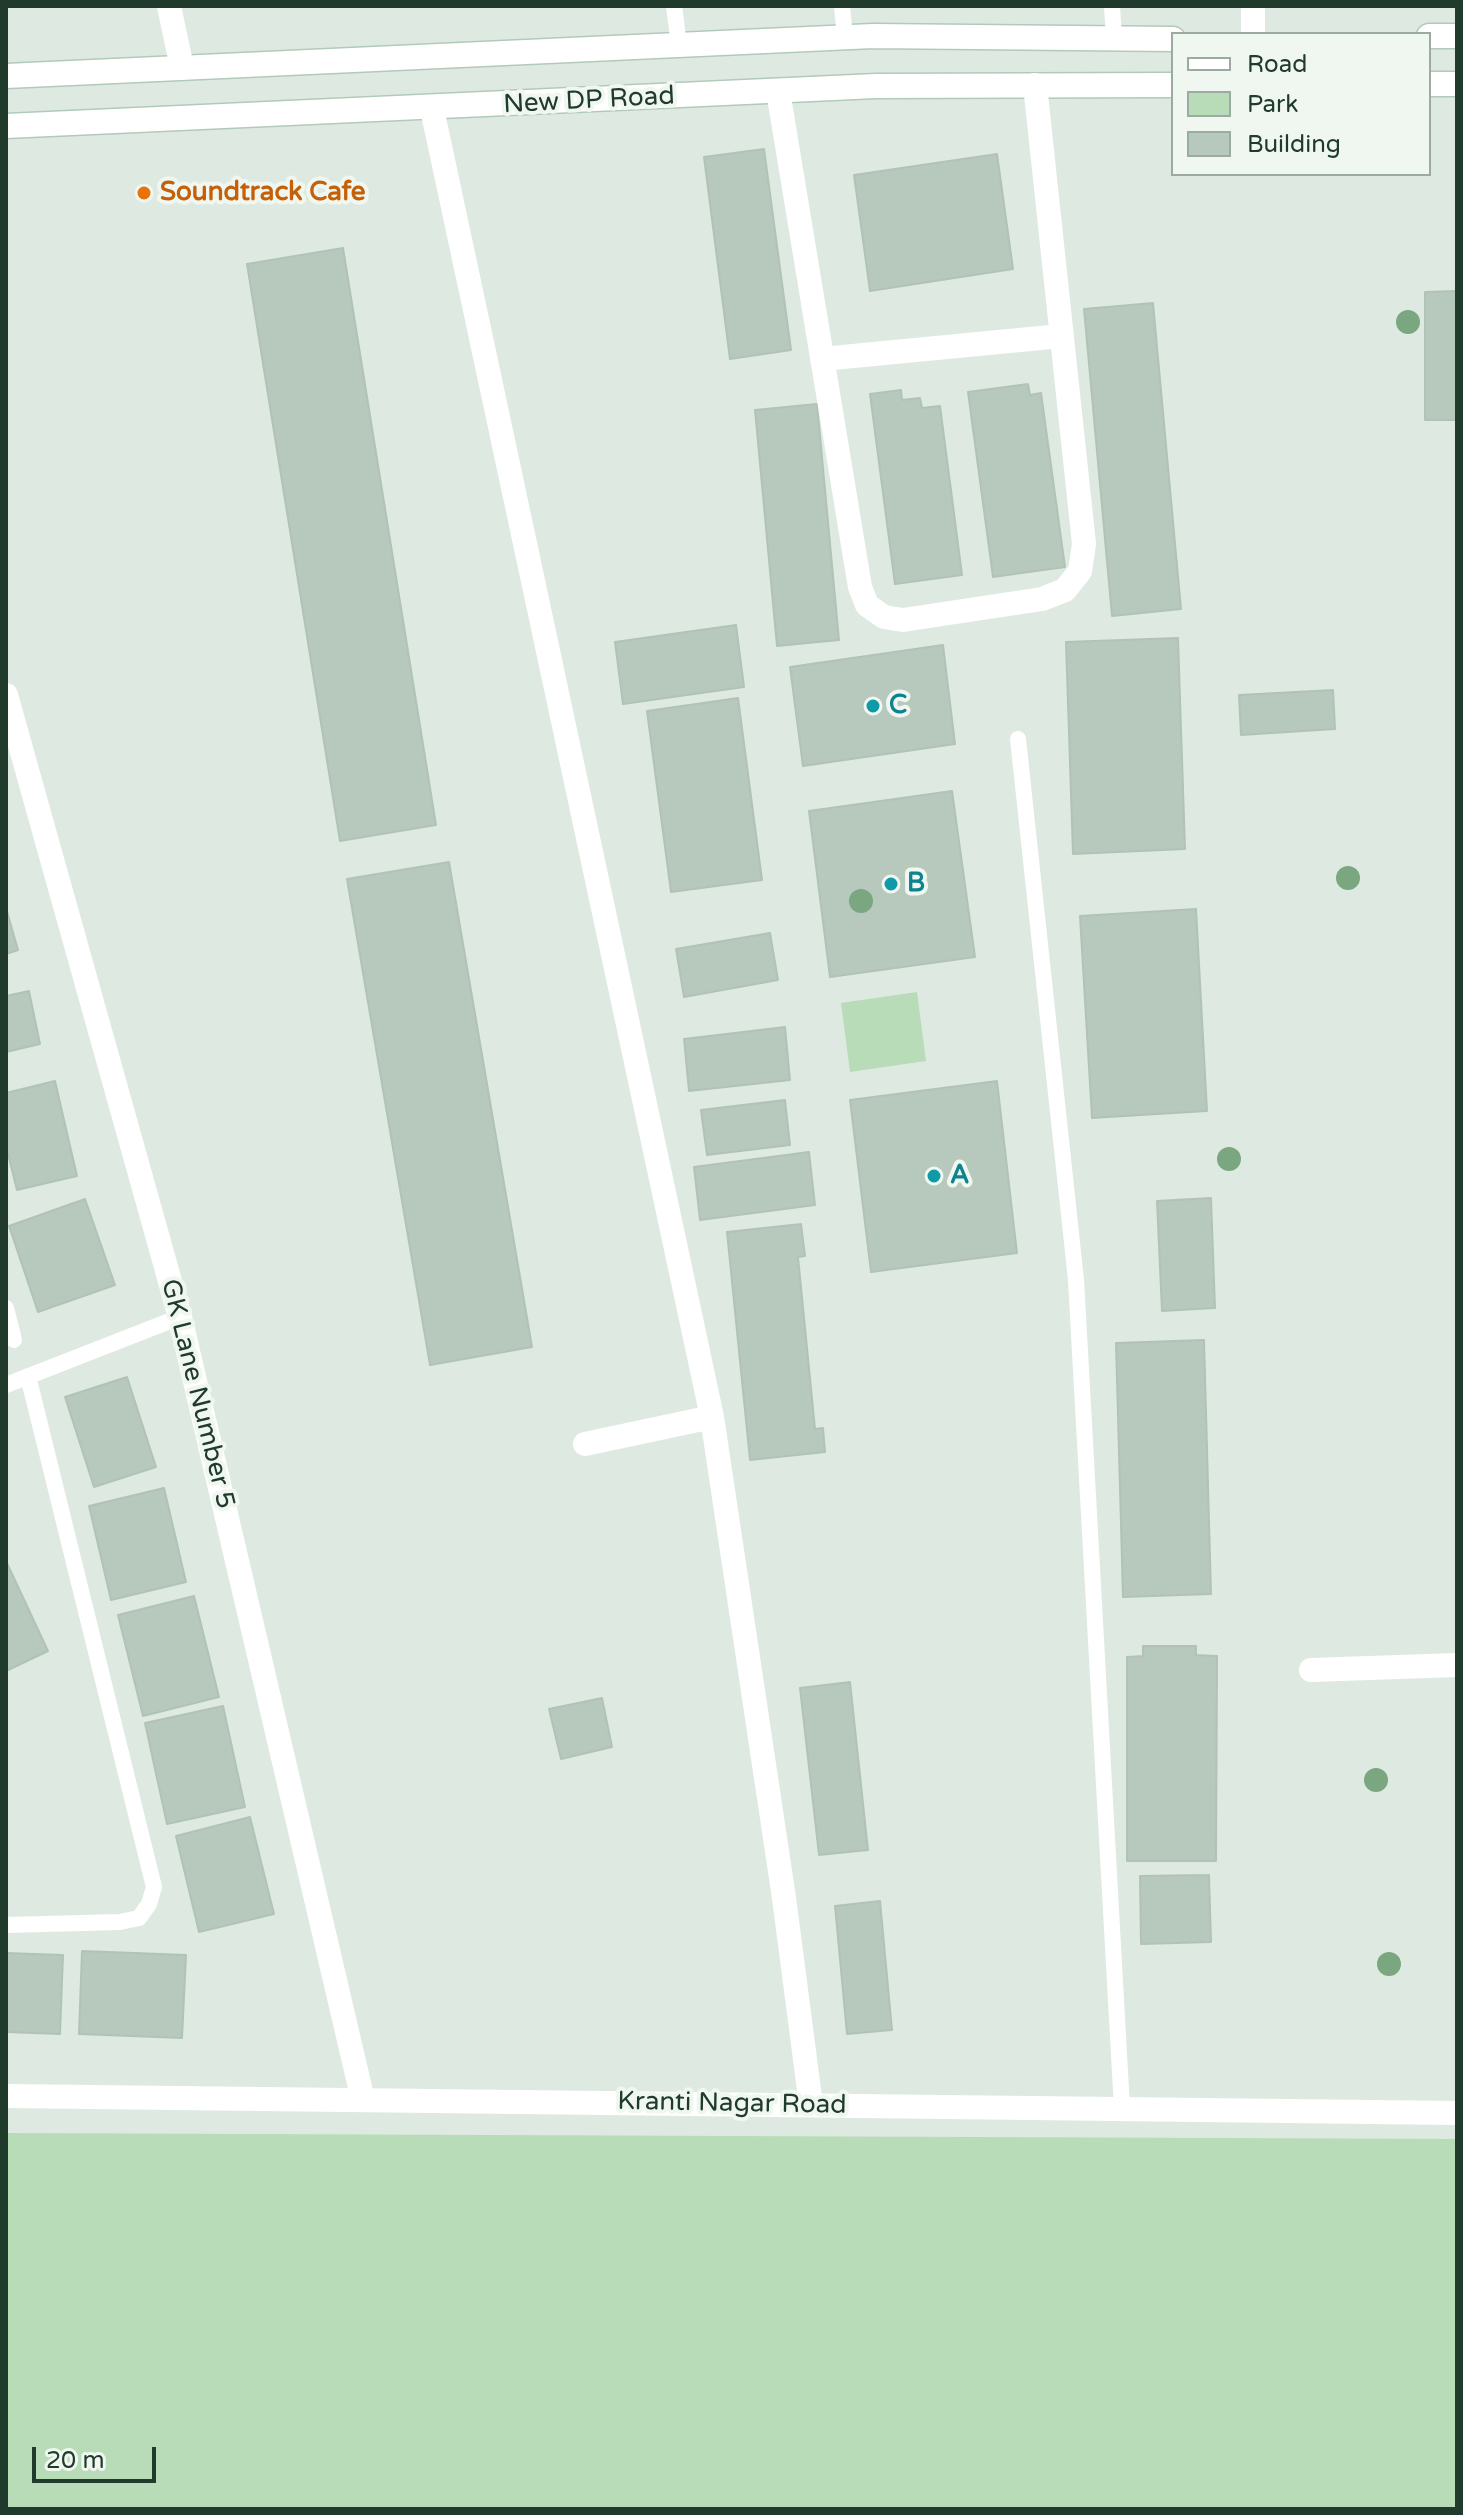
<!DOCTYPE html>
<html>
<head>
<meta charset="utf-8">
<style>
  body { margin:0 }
  #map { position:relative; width:1463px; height:2515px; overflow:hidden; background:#deeae1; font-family:"Varela Round",sans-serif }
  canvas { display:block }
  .frame { position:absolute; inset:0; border:8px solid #203a2b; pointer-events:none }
  .legend { position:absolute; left:1171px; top:32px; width:260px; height:144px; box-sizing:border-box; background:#eff7f0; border:2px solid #9caba1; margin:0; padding:10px 14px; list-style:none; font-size:24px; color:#203a2b }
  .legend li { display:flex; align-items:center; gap:16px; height:40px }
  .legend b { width:40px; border:2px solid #9caba1 }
  .scale { position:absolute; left:32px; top:2447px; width:124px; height:36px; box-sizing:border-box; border:4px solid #203a2b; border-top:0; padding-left:10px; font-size:24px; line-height:28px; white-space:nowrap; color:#203a2b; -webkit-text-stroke:6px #eff7f0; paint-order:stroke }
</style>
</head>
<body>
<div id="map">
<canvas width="1463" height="2515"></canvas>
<div class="frame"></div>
<ul class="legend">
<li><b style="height:10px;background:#fff"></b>Road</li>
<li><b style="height:22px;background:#b8dcb7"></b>Park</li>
<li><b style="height:22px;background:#b7c8bc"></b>Building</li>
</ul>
<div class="scale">20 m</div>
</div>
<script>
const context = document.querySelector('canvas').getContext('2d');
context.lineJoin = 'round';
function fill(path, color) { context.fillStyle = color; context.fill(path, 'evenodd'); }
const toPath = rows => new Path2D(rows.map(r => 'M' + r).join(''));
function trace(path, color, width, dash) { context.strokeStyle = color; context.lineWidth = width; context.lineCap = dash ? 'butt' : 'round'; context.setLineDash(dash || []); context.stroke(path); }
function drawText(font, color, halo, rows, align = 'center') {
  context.font = font + ' "Varela Round",sans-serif'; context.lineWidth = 8; context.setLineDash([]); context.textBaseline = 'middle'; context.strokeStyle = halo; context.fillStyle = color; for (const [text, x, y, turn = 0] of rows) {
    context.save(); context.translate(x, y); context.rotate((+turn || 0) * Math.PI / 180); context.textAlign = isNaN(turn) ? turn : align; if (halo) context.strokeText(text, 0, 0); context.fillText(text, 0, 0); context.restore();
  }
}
fill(toPath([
  [917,992,926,1061,850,1072,841,1003],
  [6,2133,1457,2139,1457,2509,6,2509]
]), '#b8dcb7');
const building = toPath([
  [764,149,791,350,730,359,704,157,764,149],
  [997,154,1013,269,870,291,854,175,997,154],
  [343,248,436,825,340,841,247,264,343,248],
  [1457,291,1457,420,1425,420,1425,292,1457,291],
  [1153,303,1181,609,1112,616,1084,309,1153,303],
  [1028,384,1030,395,1041,393,1065,567,993,577,968,392,1028,384],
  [901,390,902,400,920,398,922,408,940,406,962,575,895,584,870,394,901,390],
  [817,404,839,640,777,646,755,410,817,404],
  [736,625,744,687,623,704,615,642,736,625],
  [1178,638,1185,849,1073,854,1066,642,1178,638],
  [943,645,955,744,803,766,790,667,943,645],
  [1333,690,1335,729,1241,735,1239,695,1333,690],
  [738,698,762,880,671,892,647,711,738,698],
  [952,791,975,957,830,977,809,811,952,791],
  [449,862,532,1347,430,1365,347,879,449,862],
  [6,908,18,950,6,954,6,908],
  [1196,909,1207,1111,1092,1118,1080,916,1196,909],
  [770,933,778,980,684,997,676,949,770,933],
  [29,991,40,1044,6,1052,6,996,29,991],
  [785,1027,790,1080,689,1091,684,1039,785,1027],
  [55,1081,77,1176,17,1190,6,1146,6,1093,55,1081],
  [997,1081,1017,1253,871,1272,850,1100,997,1081],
  [785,1100,790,1145,707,1155,701,1110,785,1100],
  [809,1152,815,1205,700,1220,694,1167,809,1152],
  [1211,1198,1215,1308,1162,1311,1157,1201,1211,1198],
  [85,1199,115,1285,38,1312,9,1226,85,1199],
  [801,1224,805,1256,798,1257,815,1429,823,1428,825,1452,750,1460,727,1232,801,1224],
  [1204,1340,1211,1594,1123,1597,1116,1343,1204,1340],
  [127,1377,156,1467,94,1487,65,1397,127,1377],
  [164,1488,186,1582,111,1600,89,1506,164,1488],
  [6,1561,48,1651,6,1671,6,1561],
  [194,1596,219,1697,143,1716,118,1615,194,1596],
  [1143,1646,1196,1646,1196,1655,1217,1656,1216,1861,1127,1861,1127,1657,1143,1656,1143,1646],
  [850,1682,868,1850,819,1855,800,1688,850,1682],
  [602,1698,612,1747,561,1759,549,1709,602,1698],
  [223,1706,245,1807,167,1824,145,1723,223,1706],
  [250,1817,274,1914,199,1932,176,1836,250,1817],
  [1209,1875,1211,1942,1141,1944,1140,1876,1209,1875],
  [880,1901,892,2030,847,2034,835,1906,880,1901],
  [82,1951,186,1955,182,2038,79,2034,82,1951],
  [6,1953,63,1955,60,2034,6,2032,6,1953]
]);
fill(building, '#b7c8bc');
trace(building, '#b1c3b6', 2);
const secondary = toPath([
  [1429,36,1457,36],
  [6,76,873,36,1173,39],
  [1429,84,1457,84],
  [6,126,876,86,1173,85]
]);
trace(secondary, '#b2caba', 27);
trace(toPath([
  [674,6,679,45],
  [842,6,845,37],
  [1112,6,1114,39],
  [1018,739,1076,1280,1122,2108],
  [6,1308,14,1340],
  [6,1385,180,1317],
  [6,1925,120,1922,139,1918,149,1904,154,1887,28,1376]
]), '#fff', 16);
trace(toPath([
  [169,6,182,68],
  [1253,6,1253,34],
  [778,91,860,587,867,605,884,617,903,620,1042,599,1065,590,1080,571,1084,544,1035,85],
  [432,109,712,1417,784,1898,811,2105],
  [822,359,1061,336],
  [6,695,180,1317,363,2100],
  [585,1444,712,1417],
  [1311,1670,1457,1665]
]), '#fff', 24);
trace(toPath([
  [6,2096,1457,2113]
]), '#fff', 24);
trace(secondary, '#fff', 24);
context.fillStyle = '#7ba780';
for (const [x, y] of [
  [1408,322],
  [1348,878],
  [861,901],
  [1229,1159],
  [1376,1780],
  [1389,1964]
]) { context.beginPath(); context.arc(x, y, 12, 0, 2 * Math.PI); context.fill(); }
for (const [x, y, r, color] of [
  [144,193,8,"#e8710a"],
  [873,706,8,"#0f9aa8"],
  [891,884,8,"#0f9aa8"],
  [934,1176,8,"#0f9aa8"]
]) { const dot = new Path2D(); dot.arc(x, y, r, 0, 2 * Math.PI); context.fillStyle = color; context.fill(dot); trace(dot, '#eff7f0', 3); }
drawText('26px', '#203a2b', '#eff7f0', [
  ["New DP Road",589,101,-3],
  ["GK Lane Number 5",197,1394,76],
  ["Kranti Nagar Road",732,2104,1]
]);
drawText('bold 26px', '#c56008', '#eff7f0', [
  ["Soundtrack Cafe",160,193]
], 'left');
drawText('bold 26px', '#0d838f', '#eff7f0', [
  ["C",889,706],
  ["B",907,884],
  ["A",950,1176]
], 'left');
</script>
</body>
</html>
